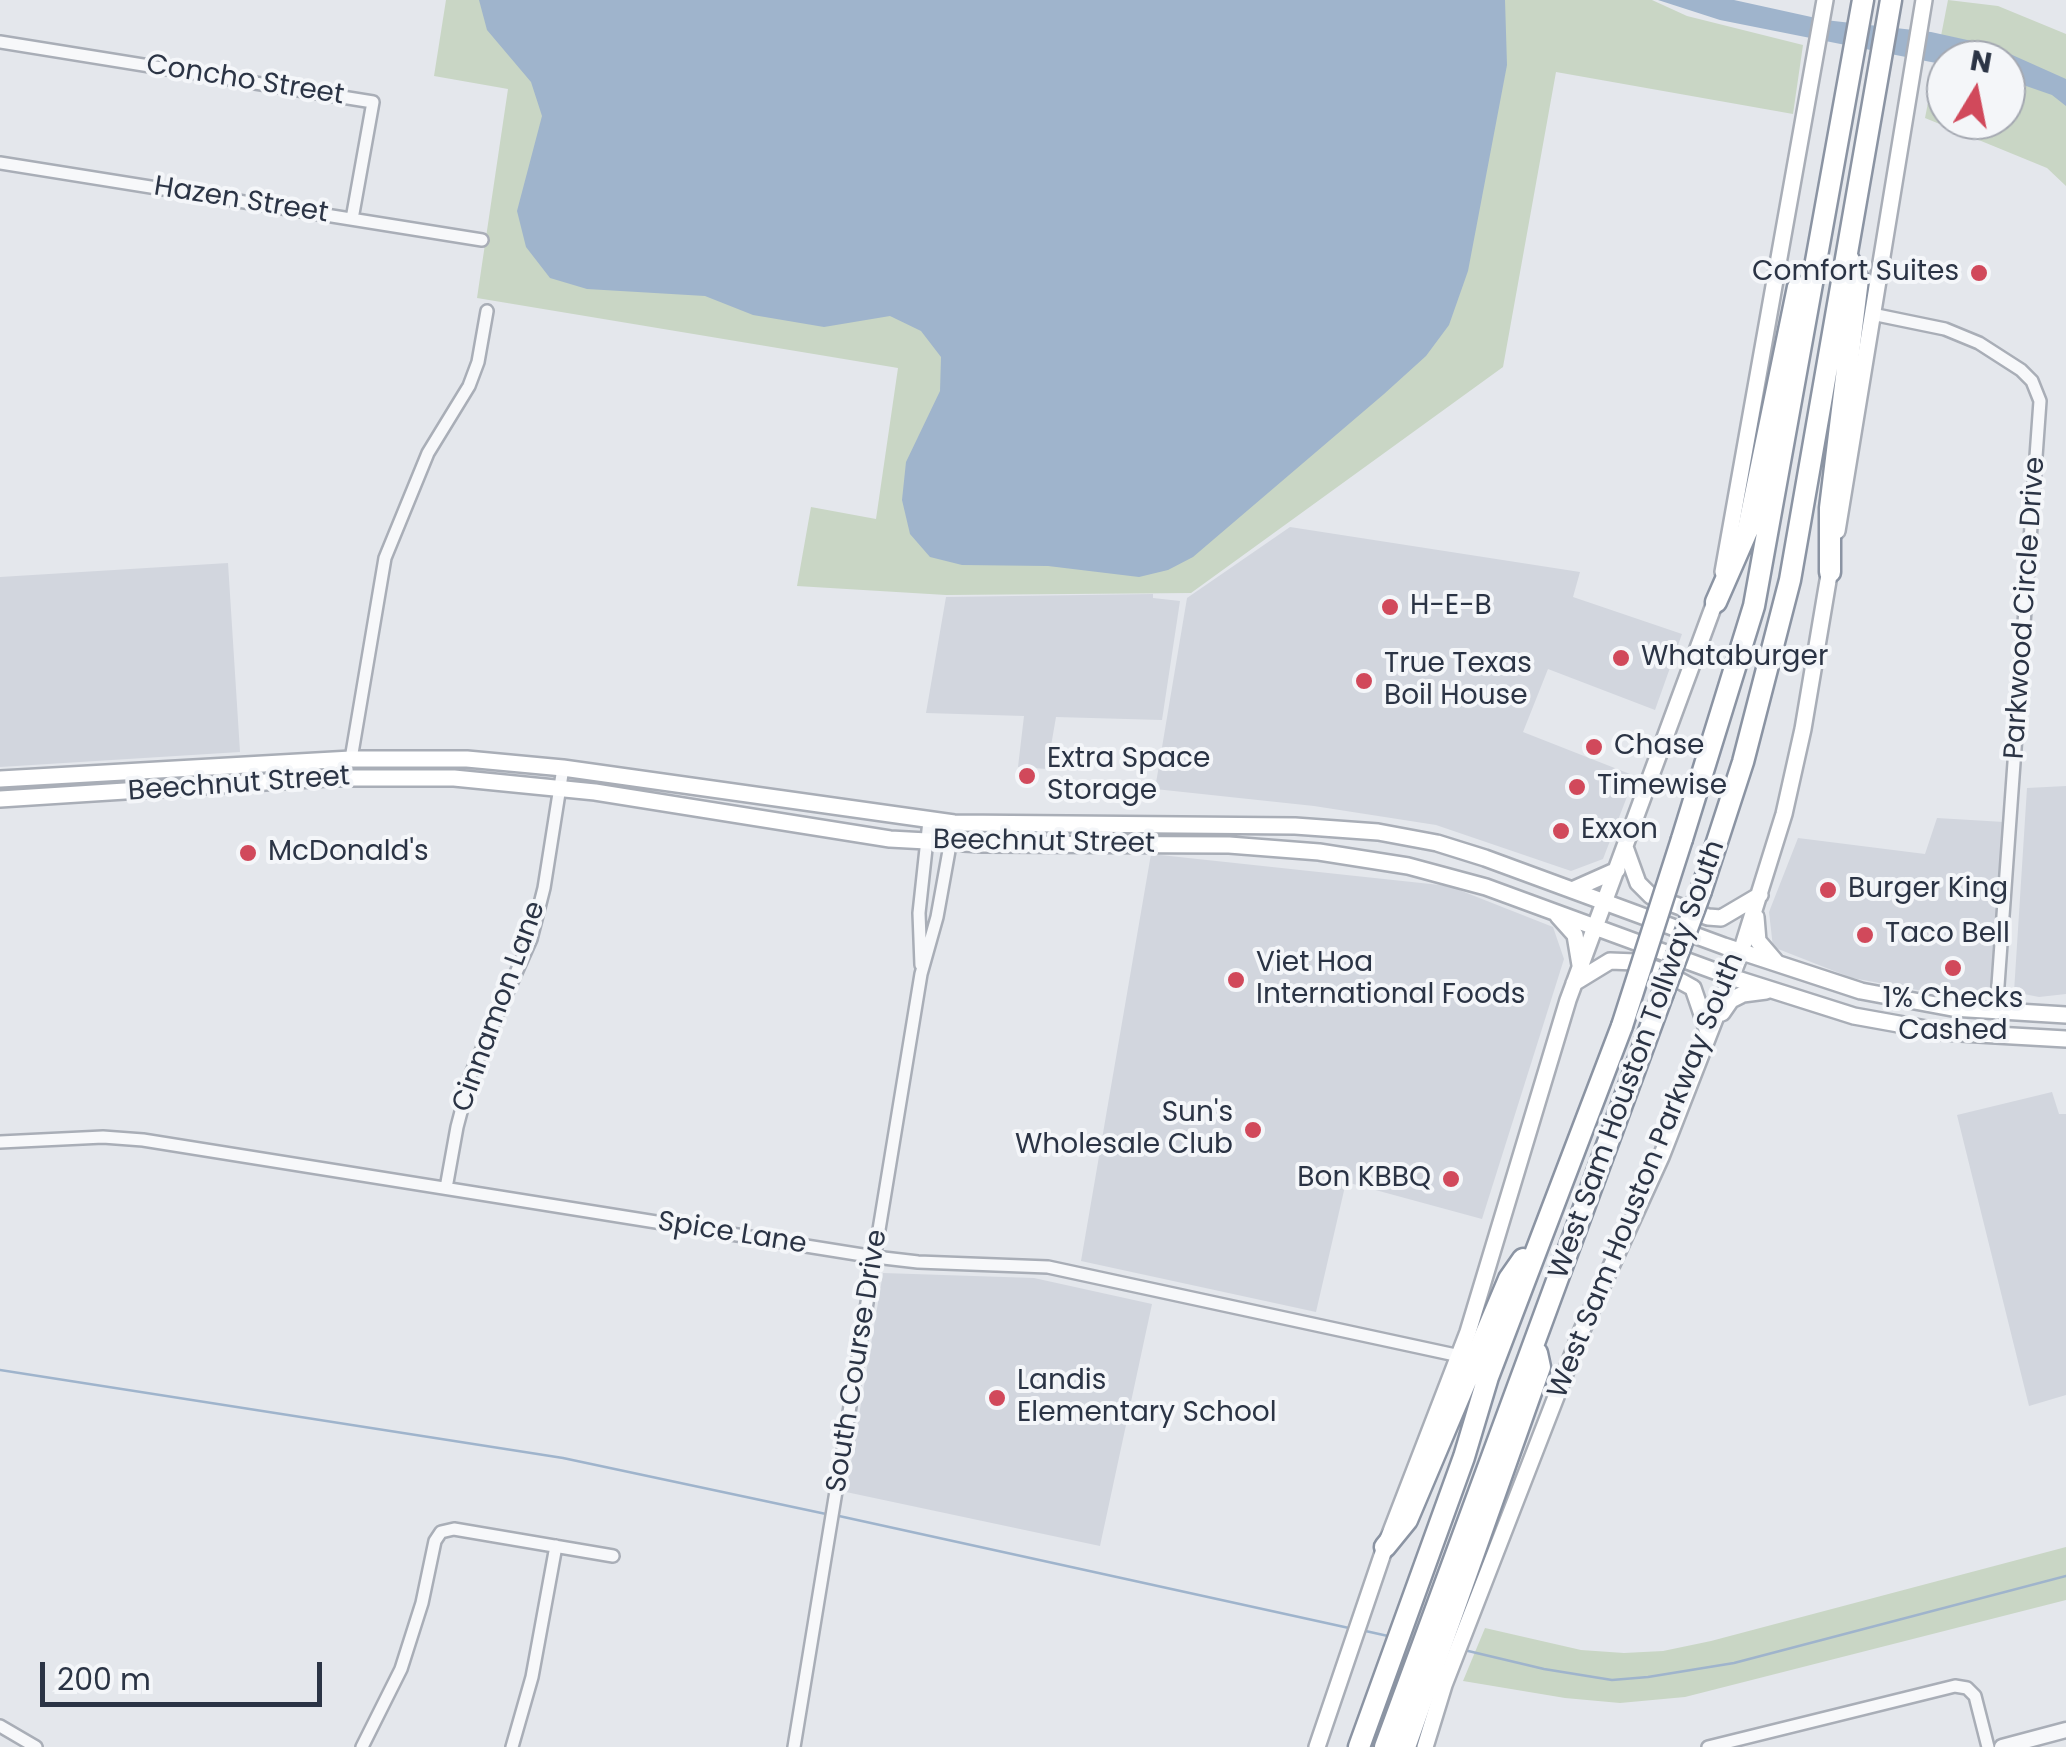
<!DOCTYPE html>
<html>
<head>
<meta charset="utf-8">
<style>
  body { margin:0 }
  #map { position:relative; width:2066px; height:1747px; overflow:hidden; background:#e4e7ec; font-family:Poppins,sans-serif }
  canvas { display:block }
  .north { position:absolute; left:1926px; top:40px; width:100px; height:100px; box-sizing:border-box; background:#f4f6f9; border:2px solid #a4a8b1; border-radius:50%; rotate:10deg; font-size:28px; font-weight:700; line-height:40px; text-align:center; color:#2b3445 }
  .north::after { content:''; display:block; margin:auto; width:35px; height:45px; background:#d1495b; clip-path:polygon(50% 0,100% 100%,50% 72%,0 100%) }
  .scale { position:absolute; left:40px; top:1662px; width:282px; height:45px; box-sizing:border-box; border:5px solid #2b3445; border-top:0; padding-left:12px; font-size:30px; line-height:35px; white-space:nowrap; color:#2b3445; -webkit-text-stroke:8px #f4f6f9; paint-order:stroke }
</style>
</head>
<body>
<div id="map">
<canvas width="2066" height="1747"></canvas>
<div class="north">N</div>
<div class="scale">200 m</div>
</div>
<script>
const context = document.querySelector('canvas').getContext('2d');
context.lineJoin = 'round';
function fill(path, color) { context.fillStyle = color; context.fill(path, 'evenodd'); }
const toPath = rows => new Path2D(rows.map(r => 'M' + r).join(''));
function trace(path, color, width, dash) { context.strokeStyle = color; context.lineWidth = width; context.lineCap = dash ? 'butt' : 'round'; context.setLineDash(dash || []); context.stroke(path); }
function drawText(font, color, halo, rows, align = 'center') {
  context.font = font + ' Poppins,sans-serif'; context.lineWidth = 8; context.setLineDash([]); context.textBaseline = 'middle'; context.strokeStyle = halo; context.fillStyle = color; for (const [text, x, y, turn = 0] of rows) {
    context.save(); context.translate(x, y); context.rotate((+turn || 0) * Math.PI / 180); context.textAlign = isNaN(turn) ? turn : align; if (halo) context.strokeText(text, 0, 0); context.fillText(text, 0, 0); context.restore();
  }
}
fill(toPath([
  [1290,527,1580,572,1573,597,1682,634,1655,710,1548,669,1523,732,1635,776,1603,859,1571,871,1436,825,1314,806,1155,789,1187,598],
  [228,563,240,752,0,767,0,577],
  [1153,594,1153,598,1180,601,1162,720,1056,717,1047,769,1018,767,1024,716,926,713,946,597],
  [2066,786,2066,994,2039,997,2014,992,2027,788],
  [1937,818,2004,822,1990,993,1972,1000,1852,978,1773,947,1769,912,1798,838,1925,854],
  [1151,854,1449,886,1553,927,1564,959,1482,1219,1346,1182,1316,1312,1081,1261],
  [2052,1092,2059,1114,2066,1114,2066,1395,2029,1406,1957,1115],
  [883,1273,1034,1278,1152,1304,1100,1546,846,1492]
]), '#d2d6de');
fill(toPath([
  [446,0,1652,0,1687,16,1803,45,1793,114,1556,72,1503,367,1191,593,946,595,797,586,811,507,876,519,898,368,477,298,508,89,434,76],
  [1948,0,1998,6,2066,34,2066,186,2047,168,1925,118],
  [1946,60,2006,60,2006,120,1946,120],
  [2066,1547,2066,1600,1685,1697,1620,1703,1565,1698,1463,1681,1485,1628,1581,1650,1624,1653,1663,1651,1711,1641]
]), '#c9d6c5');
fill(toPath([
  [479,0,1505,0,1507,65,1468,271,1449,325,1426,356,1384,394,1193,557,1168,570,1139,577,1048,566,962,565,930,557,910,534,902,500,906,462,940,391,941,357,921,331,890,316,824,327,753,315,705,296,587,289,550,278,526,247,517,211,542,116,531,82,487,30],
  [1658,0,1734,0,1825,20,1931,32,1990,45,2066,79,2066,106,2052,95,2006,79,2006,60,1946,60,1946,65,1720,20]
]), '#9fb4cc');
trace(toPath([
  [0,1370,563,1458,826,1514],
  [839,1516,1349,1628],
  [1361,1630,1388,1636],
  [1464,1650,1544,1669,1612,1680,1648,1677,1734,1663,2066,1576]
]), '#9fb4cc', 2.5);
const minor = toPath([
  [0,42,373,102,352,219],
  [0,163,482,240],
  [1872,314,1945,329,1979,343,2021,370,2032,381,2040,401,1996,1013],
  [351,759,385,558,428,453,469,386,478,362,487,311],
  [921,965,919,913,929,821],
  [0,1142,103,1137,143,1140,875,1257,918,1262,1048,1267,1460,1356],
  [446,1188,457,1127,471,1074,531,939,544,888,563,768],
  [0,1726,36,1747],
  [362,1747,401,1669,422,1603,435,1541,441,1532,454,1529,613,1556],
  [512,1747,532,1677,556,1546],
  [794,1747,921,974,937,917,954,823],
  [1708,1747,1955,1686,1967,1688,1975,1696,1988,1747]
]);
const tertiary = toPath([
  [2002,1747,2066,1730]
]);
const secondary = toPath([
  [1837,531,1924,0],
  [1723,572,1825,0],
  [0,779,351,759,467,759,563,768,954,823,1295,826,1378,832,1437,843,1485,858,1724,946,1861,991,1952,1008,2066,1015],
  [0,799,328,778,454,778,595,792,890,839,982,844,1229,845,1319,852,1408,866,1486,887,1731,977,1854,1016,1943,1032,2066,1039],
  [1625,847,1638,883,1651,896,1708,917,1721,918,1760,895],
  [1572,890,1617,870],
  [1558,916,1575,935,1580,965],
  [1756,917,1758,941,1776,962],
  [1574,983,1610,961,1636,962,1664,972,1693,988,1708,1032],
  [1722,1013,1731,1000,1743,994,1766,991],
  [1317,1747,1385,1547,1468,1332,1568,1000,1718,594],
  [1425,1747,1444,1685,1582,1330,1661,1157,1741,952,1784,814,1803,729,1831,563]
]);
const motorway = toPath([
  [1830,572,1830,508,1858,279,1848,258],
  [1716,602,1748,529,1798,287],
  [1682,839,1754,606,1863,0],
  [1701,891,1743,762,1790,580,1891,0],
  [1385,1547,1407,1520,1509,1279,1523,1259],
  [1359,1747,1464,1457,1488,1377,1622,1026],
  [1385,1747,1662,996],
  [1405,1747,1540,1367,1537,1353]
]);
trace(minor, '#a9aeb7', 16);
trace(tertiary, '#a9aeb7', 19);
trace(secondary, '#a9aeb7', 20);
trace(motorway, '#8b94a3', 25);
trace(minor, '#f7f8fa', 11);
trace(tertiary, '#f7f8fa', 14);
trace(secondary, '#fff', 15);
trace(motorway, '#fff', 20);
const motorwayBridge = toPath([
  [1662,996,1701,891],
  [1622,1026,1682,839]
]);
trace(motorwayBridge, '#8b94a3', 25, []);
trace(motorwayBridge, '#fff', 20);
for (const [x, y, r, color] of [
  [1979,273,10,"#d1495b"],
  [1390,607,10,"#d1495b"],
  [1621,658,10,"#d1495b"],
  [1364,681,10,"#d1495b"],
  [1594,747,10,"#d1495b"],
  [1027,776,10,"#d1495b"],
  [1577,787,10,"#d1495b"],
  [1561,831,10,"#d1495b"],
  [248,853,10,"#d1495b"],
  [1828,890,10,"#d1495b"],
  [1865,935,10,"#d1495b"],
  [1953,968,10,"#d1495b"],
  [1236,980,10,"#d1495b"],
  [1253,1130,10,"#d1495b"],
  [1451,1179,10,"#d1495b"],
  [997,1398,10,"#d1495b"]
]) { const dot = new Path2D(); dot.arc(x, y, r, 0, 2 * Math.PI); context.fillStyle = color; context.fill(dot); trace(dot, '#f4f6f9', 4); }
drawText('28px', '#2b3445', '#f4f6f9', [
  ["Concho Street",245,81,9],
  ["Hazen Street",241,201,9],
  ["Parkwood Circle Drive",2026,608,-86],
  ["Beechnut Street",239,785,-4],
  ["Beechnut Street",1044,843,1],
  ["Cinnamon Lane",500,1007,-70],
  ["West Sam Houston Tollway South",1638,1060,-70],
  ["West Sam Houston Parkway South",1647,1176,-68],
  ["Spice Lane",732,1234,9],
  ["South Course Drive",858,1361,-81]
]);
drawText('28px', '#2b3445', '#f4f6f9', [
  ["Comfort Suites",1959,273,"right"],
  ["H-E-B",1410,607],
  ["Whataburger",1641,658],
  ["True Texas",1384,665],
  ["Boil House",1384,697],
  ["Chase",1614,747],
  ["Extra Space",1047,760],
  ["Storage",1047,792],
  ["Timewise",1597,787],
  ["Exxon",1581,831],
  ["McDonald's",268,853],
  ["Burger King",1848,890],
  ["Taco Bell",1885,935],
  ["Viet Hoa",1256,964],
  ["International Foods",1256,996],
  ["1% Checks",1953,1000,"center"],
  ["Cashed",1953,1032,"center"],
  ["Sun's",1233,1114,"right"],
  ["Wholesale Club",1233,1146,"right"],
  ["Bon KBBQ",1431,1179,"right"],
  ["Landis",1017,1382],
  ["Elementary School",1017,1414]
], 'left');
</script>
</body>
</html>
